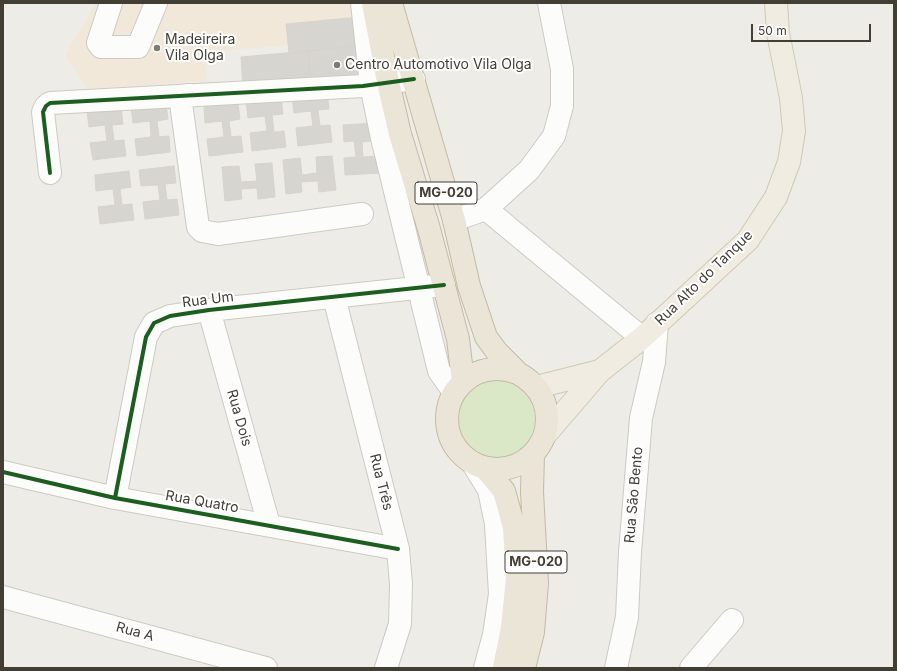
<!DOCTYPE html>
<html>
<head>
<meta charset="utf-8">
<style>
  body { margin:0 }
  #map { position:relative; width:897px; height:671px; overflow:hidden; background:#eeece6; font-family:Inter,sans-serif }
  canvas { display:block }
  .frame { position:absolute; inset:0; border:4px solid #433e34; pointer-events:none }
  .scale { position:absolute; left:751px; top:24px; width:120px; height:18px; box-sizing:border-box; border:2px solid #433e34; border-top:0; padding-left:5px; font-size:12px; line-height:14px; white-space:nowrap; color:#433e34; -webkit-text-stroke:3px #fff; paint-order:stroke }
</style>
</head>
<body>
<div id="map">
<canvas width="897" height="671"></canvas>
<div class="frame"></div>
<div class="scale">50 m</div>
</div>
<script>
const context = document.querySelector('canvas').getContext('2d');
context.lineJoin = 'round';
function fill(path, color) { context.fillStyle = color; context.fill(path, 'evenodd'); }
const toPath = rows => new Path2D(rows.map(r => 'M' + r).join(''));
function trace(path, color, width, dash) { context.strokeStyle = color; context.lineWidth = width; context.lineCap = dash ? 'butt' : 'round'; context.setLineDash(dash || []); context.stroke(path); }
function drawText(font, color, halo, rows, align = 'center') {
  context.font = font + ' Inter,sans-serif'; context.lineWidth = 4; context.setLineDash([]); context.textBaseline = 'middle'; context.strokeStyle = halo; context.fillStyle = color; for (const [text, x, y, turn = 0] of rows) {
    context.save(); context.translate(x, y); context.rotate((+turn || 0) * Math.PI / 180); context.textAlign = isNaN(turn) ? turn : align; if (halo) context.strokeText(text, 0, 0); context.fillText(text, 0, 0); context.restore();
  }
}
fill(toPath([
  [96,3,357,3,359,17,286,24,288,45,205,52,207,81,88,89,65,55]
]), '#f1e8d9');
fill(toPath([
  '457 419a39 39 0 1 1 78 0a39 39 0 1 1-78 0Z'
]), '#dae8c7');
const building = toPath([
  [359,17,362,45,289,53,286,24,359,17],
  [362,45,365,78,311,84,308,51,362,45],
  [308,51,311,84,243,88,241,57,308,51],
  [327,92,329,109,318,110,320,126,330,125,332,142,298,146,296,128,313,126,311,111,294,113,292,96,327,92],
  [281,97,283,114,272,115,274,132,284,131,286,147,252,151,250,133,267,131,265,116,248,118,246,101,281,97],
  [166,103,168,119,157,121,159,137,169,136,170,152,137,156,135,139,151,137,150,121,133,123,131,107,166,103],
  [238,103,240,119,229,121,231,137,241,136,243,152,209,156,207,139,224,137,222,121,205,123,204,107,238,103],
  [121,107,123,124,112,125,114,141,124,140,126,156,93,160,90,143,107,141,105,125,89,127,87,111,121,107],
  [377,123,378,140,362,142,363,157,379,156,380,173,345,175,344,158,356,157,354,141,344,142,343,125,377,123],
  [332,156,336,190,319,192,318,181,301,182,302,192,286,194,283,160,300,158,302,175,317,173,316,157,332,156],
  [272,163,275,197,258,199,257,188,241,189,242,199,225,201,222,167,239,166,241,182,257,181,255,164,272,163],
  [174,166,176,183,165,184,167,200,177,199,179,215,145,219,143,202,160,200,158,185,141,186,139,170,174,166],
  [129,171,131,187,120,189,122,205,132,204,134,220,100,224,98,207,115,205,113,189,96,191,95,175,129,171]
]);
fill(building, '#d7d5cf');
trace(building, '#d6d3cc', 1);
const minor = toPath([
  [111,3,98,43,101,47,138,47,156,3],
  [362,3,371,85,382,138,439,371,454,392],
  [189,95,180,96,198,227,202,231,218,234,362,214],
  [50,173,43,112,46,106,50,103,363,86,414,79],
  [486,209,642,338],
  [454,220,486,209,529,170,554,136,562,106,562,69,549,3],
  [334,297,398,549,401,584,400,624,386,668],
  [209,310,269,525],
  [473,464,489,490,496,524,500,594,494,635,485,668],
  [3,472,115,498,398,549],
  [115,498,146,337,154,323,170,316,209,310,444,285],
  [3,597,266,668],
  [616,668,627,617,630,552,641,418,654,362,657,323],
  [691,668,732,620]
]);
const major = toPath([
  [537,387,600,371],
  [545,435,600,371,642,338,748,240,776,197,789,162,794,131,791,98,778,33,776,3]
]);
const highway = toPath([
  [373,3,388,82,400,134,429,229,458,339,463,381],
  [391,3,454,220,469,286,486,337,497,352,517,372],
  '447 419a50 50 0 1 1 100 0a50 50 0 1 1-100 0Z',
  [485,468,504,491,514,527,517,578,512,628,504,668],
  [524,668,533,632,537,583,532,492,533,455]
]);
trace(minor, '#cccac4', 24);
trace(major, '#d0c9b4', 24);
trace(highway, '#c5baa2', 24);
trace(minor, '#fcfcfb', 22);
trace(major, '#f0ece2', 22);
trace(highway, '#ebe5d8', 22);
trace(toPath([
  [50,173,43,112,46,106,50,103,363,86,414,79],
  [3,472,115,498,398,549],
  [115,498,146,337,154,323,170,316,209,310,444,285]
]), '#1b5e20', 4);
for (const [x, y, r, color] of [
  [157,48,4,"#7f7b72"],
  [337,65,4,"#7f7b72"]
]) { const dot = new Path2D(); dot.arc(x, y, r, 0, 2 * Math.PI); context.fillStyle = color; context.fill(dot); trace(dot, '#fff', 1.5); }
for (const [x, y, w] of [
  [446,193,62],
  [536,562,62]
]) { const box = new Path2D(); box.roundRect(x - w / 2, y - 11, w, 22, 3); context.fillStyle = '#fff'; context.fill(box); trace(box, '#433e34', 1); }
drawText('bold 13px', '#433e34', null, [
  ["MG-020",446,193],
  ["MG-020",536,562]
]);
drawText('14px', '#433e34', '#fff', [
  ["Madeireira",165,40],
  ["Vila Olga",165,56],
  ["Centro Automotivo Vila Olga",345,65]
], 'left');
drawText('14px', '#433e34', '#fff', [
  ["Rua Alto do Tanque",704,278,-44],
  ["Rua Um",208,300,-7],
  ["Rua Dois",239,418,74],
  ["Rua Três",381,482,76],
  ["Rua São Bento",634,495,-85],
  ["Rua Quatro",202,502,10],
  ["Rua A",135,632,15]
]);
</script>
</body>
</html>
